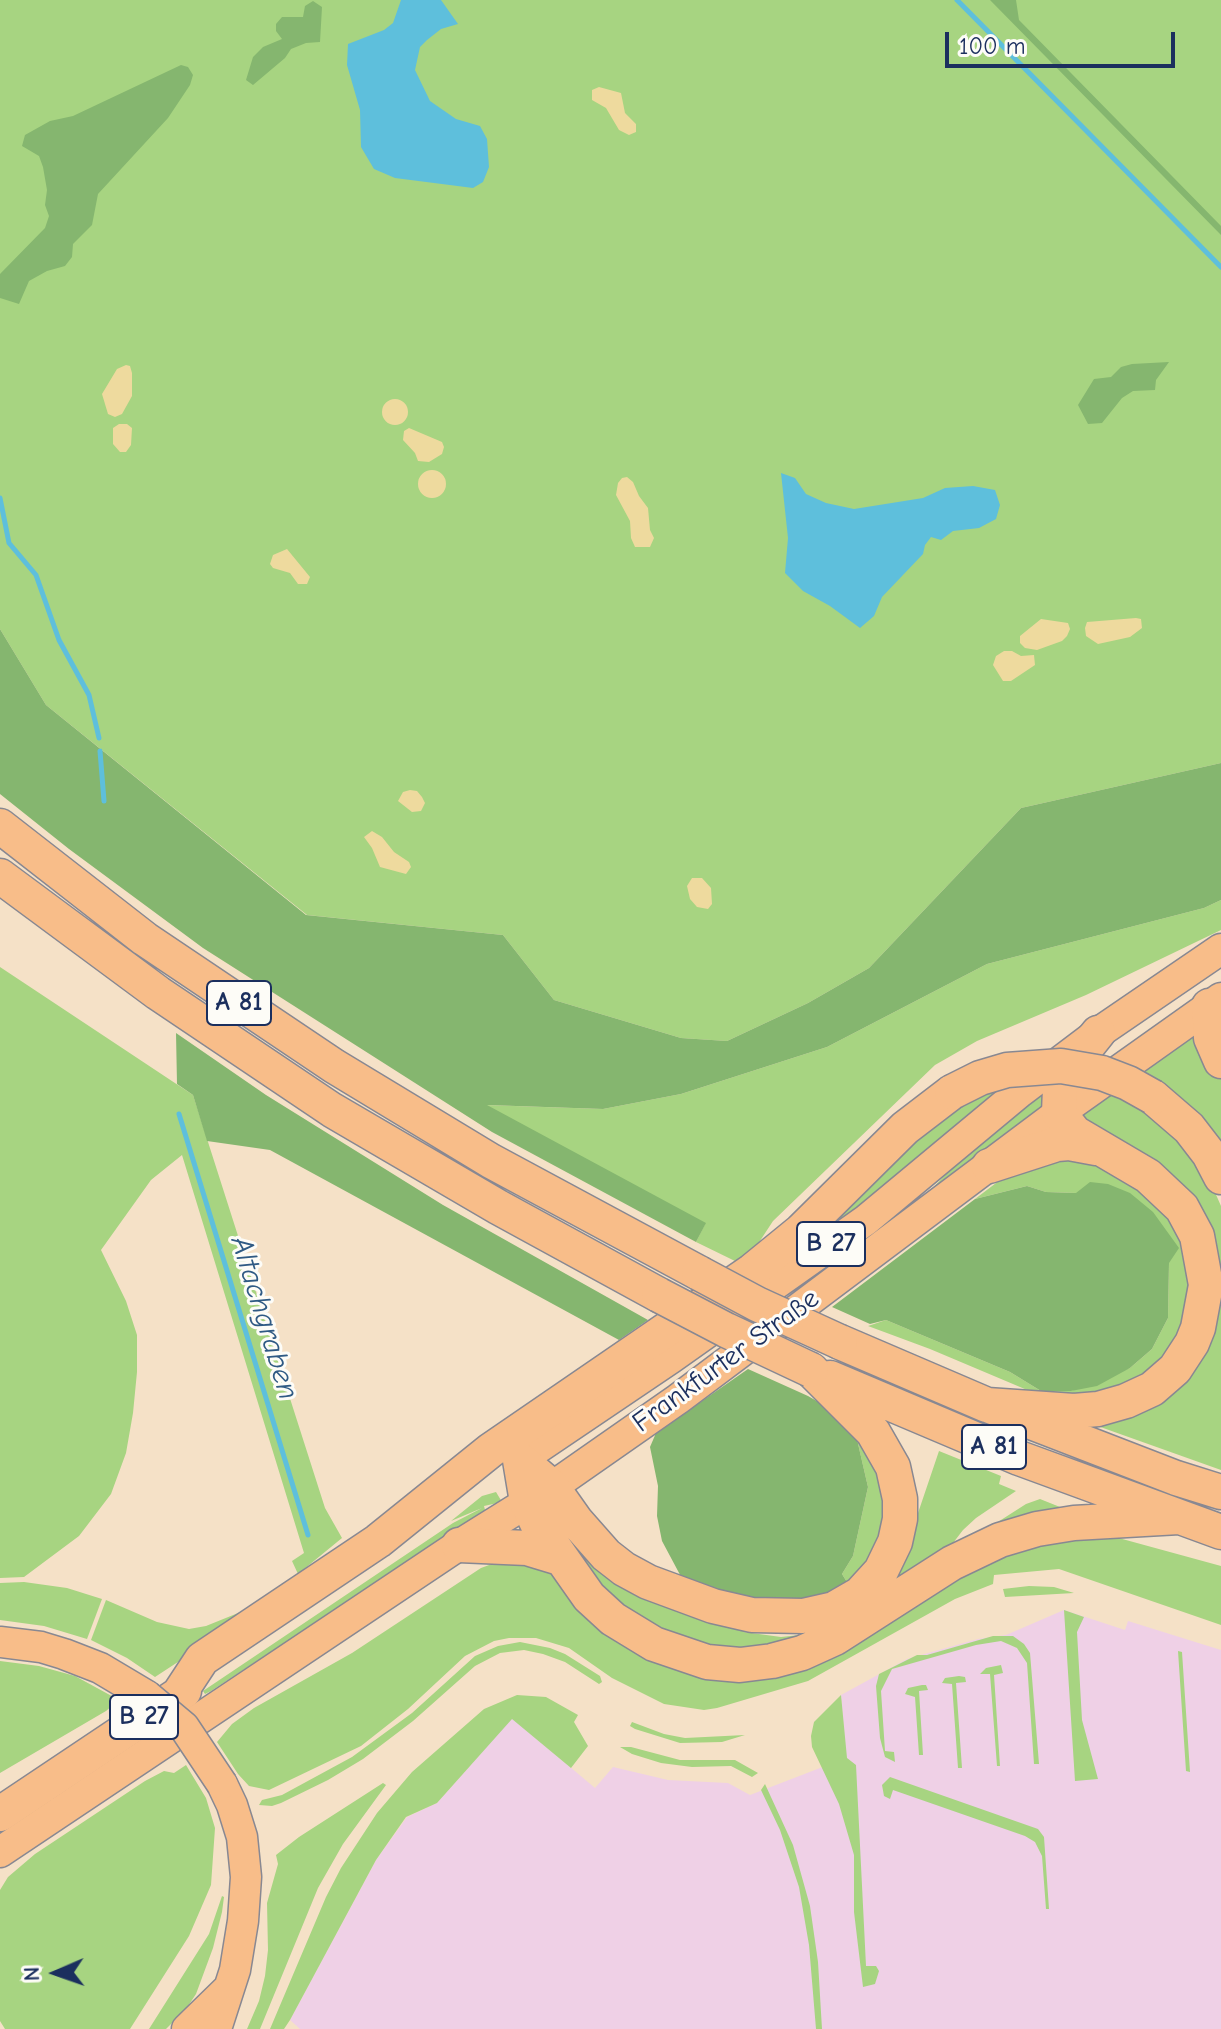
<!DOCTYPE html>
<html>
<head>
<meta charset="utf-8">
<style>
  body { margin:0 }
  #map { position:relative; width:1221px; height:2029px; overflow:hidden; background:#f5e1c7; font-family:"Comic Neue",sans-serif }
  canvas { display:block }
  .north { position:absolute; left:16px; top:1933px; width:80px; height:80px; -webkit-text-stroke:6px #fdfcf7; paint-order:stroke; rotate:268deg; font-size:22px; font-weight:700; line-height:32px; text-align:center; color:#1b2f5e }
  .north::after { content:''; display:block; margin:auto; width:28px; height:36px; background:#1b2f5e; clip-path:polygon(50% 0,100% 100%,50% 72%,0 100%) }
  .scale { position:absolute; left:945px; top:32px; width:230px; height:36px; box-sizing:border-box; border:4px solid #1b2f5e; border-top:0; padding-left:10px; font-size:24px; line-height:28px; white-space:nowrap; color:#1b2f5e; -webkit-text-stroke:6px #fdfcf7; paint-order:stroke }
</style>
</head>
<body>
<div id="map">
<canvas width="1221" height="2029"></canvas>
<div class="north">N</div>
<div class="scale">100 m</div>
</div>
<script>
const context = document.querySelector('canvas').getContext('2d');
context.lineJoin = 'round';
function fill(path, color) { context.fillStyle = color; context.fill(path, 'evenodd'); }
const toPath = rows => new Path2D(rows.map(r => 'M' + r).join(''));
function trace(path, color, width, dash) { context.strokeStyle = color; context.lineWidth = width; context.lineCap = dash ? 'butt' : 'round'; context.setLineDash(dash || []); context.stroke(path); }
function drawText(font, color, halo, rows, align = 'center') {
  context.font = font + ' "Comic Neue",sans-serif'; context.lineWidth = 6; context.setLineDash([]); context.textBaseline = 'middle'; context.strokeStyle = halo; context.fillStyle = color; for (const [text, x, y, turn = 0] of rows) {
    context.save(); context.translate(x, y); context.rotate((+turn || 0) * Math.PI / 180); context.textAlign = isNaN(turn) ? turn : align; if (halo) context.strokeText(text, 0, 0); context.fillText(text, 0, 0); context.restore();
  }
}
fill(toPath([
  [1064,1610,1125,1630,1128,1621,1221,1650,1221,2029,300,2029,290,2020,376,1860,407,1817,437,1803,512,1718,595,1788,613,1767,668,1780,728,1783,750,1795,846,1758,841,1695,907,1659,978,1639,1006,1635]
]), '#efd0e6');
fill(toPath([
  [0,0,1221,0,1221,763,1021,808,869,968,808,1003,727,1041,681,1038,554,1000,503,935,307,915,46,705,0,629],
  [1221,900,1221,930,1086,995,977,1041,935,1065,773,1221,754,1250,737,1262,696,1242,705,1224,485,1105,603,1109,681,1094,827,1047,987,964,1204,908],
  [0,967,193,1095,325,1508,342,1538,298,1574,292,1561,304,1553,182,1155,151,1180,101,1250,126,1301,137,1335,137,1372,133,1413,126,1453,111,1494,79,1536,24,1577,0,1578],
  [1188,1031,1202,1040,1221,1079,1221,1150,1140,1074,1147,1070,1142,1063],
  [1043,1086,1044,1098,1041,1105,1046,1110,801,1293,796,1291,917,1204,960,1160],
  [1000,1087,976,1112,877,1194,819,1237,939,1116],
  [1106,1090,1156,1114,1206,1172,1221,1206,1221,1470,1092,1424,1163,1392,1211,1249,1086,1126,1079,1110],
  [1077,1152,1168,1205,1195,1264,1178,1350,1115,1397,1039,1395,930,1349,868,1326,886,1320,1010,1372,1041,1391,1071,1391,1130,1368,1152,1349,1168,1318,1169,1262,1076,1193,1046,1192,1027,1186,975,1199,1004,1177],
  [853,1422,873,1444,891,1527,850,1587,842,1574,853,1556,868,1487],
  [939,1451,1001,1476,999,1484,1016,1491,976,1518,963,1530,940,1560,880,1589,917,1516],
  [496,1492,502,1502,484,1506,485,1510,483,1512,417,1556,211,1691,205,1694,203,1691,453,1523,482,1508,451,1521,482,1496],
  [1040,1499,1070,1511,990,1527,1026,1504],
  [1115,1537,1221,1566,1221,1625,1059,1569,994,1575,993,1584,955,1599,808,1681,717,1708,704,1710,664,1704,612,1678,569,1648,536,1638,509,1638,494,1641,465,1656,408,1709,361,1746,269,1790,249,1786,238,1774,217,1742,232,1724,254,1708,352,1653,481,1568,500,1561,548,1568,703,1671,873,1624,1029,1541],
  [576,1547,604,1575,744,1629,744,1632,781,1637,809,1634,742,1655,646,1629,567,1552],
  [24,1582,67,1588,102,1599,87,1639,44,1626,0,1620,0,1583],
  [297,1584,155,1677,127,1658,91,1640,106,1600,157,1622,189,1629,206,1626,248,1609],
  [1029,1586,1054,1587,1074,1593,1005,1597,1003,1589],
  [1064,1610,1084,1617,1077,1632,1082,1720,1098,1779,1075,1781],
  [993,1636,1013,1636,1024,1644,1030,1653,1039,1764,1034,1764,1027,1663,1017,1648,1001,1641,976,1645,892,1669,881,1691,885,1751,894,1752,895,1762,885,1757,880,1738,876,1686,879,1674,917,1655,927,1655],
  [520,1642,550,1648,565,1654,600,1676,602,1682,599,1684,565,1662,543,1654,524,1650,500,1653,475,1666,413,1721,363,1759,328,1780,281,1803,272,1806,259,1805,262,1800,282,1795,352,1757,412,1713,475,1656,498,1646],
  [1178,1651,1182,1652,1190,1772,1186,1771],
  [0,1661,39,1666,75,1676,119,1700,106,1711,0,1773],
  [1001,1665,1003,1673,994,1675,1000,1766,997,1766,990,1674,980,1674,986,1668],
  [959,1676,965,1677,966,1682,956,1683,962,1768,958,1768,952,1684,942,1683,945,1678],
  [922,1685,926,1685,928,1690,919,1691,923,1755,919,1755,915,1697,905,1694,908,1688],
  [517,1695,546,1697,578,1715,574,1722,588,1746,571,1768,512,1719,437,1803,406,1817,376,1860,290,2020,284,2029,270,2029,326,1897,341,1868,377,1813,412,1772,484,1709],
  [841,1695,847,1758,856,1765,866,1966,876,1966,879,1971,875,1984,863,1987,854,1912,854,1855,839,1804,812,1747,811,1736,814,1722],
  [632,1722,664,1734,685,1738,745,1735,722,1742,680,1743,635,1729,630,1726],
  [620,1747,631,1747,680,1760,735,1760,758,1773,752,1777,731,1766,692,1767,661,1763,632,1754],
  [186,1765,206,1798,215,1828,211,1885,189,1936,130,2029,5,2029,0,2021,0,1890,8,1877,35,1854,145,1781,164,1771,174,1773],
  [890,1777,1038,1829,1044,1837,1049,1909,1046,1909,1042,1856,1035,1842,1025,1836,893,1790,890,1799,884,1796,882,1785],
  [383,1783,386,1785,343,1844,318,1888,260,2029,247,2029,259,2001,265,1976,268,1950,267,1903,278,1864,276,1855,299,1837],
  [765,1784,793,1845,810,1906,818,1962,822,2029,816,2029,809,1945,799,1887,780,1830,761,1790],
  [222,1896,224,1897,222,1912,213,1948,196,1994,186,2009,166,2029,149,2029,209,1934]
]), '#a7d481');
fill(toPath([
  [990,0,1016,0,1019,20,1221,226,1221,235],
  [313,1,322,7,320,42,306,43,291,49,285,58,253,85,246,80,253,57,263,47,282,39,276,31,276,24,282,17,303,17,305,6],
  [181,65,188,67,193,75,190,85,168,118,98,194,92,225,73,244,72,257,65,266,47,271,29,281,19,304,0,298,0,274,45,228,49,216,45,205,47,190,43,167,39,156,22,146,25,135,50,121,73,116],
  [1169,362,1156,380,1155,390,1133,391,1122,398,1102,423,1088,424,1078,405,1094,379,1111,377,1121,367,1132,364],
  [0,629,46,705,306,915,503,935,554,1000,681,1038,727,1041,808,1003,869,968,1021,808,1221,763,1221,900,1204,908,987,964,827,1047,681,1094,603,1109,487,1105,706,1223,696,1242,492,1132,203,948,69,849,0,794],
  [176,1033,266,1095,443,1205,648,1320,619,1340,270,1150,207,1141,193,1095,177,1084],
  [1090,1182,1108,1184,1130,1193,1153,1212,1179,1248,1169,1263,1168,1318,1152,1349,1130,1368,1097,1386,1071,1391,1041,1391,1010,1372,886,1320,870,1324,832,1307,975,1199,1027,1186,1046,1192,1076,1193],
  [748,1369,808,1396,853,1422,868,1487,853,1556,842,1574,850,1587,791,1606,686,1586,662,1541,657,1516,658,1486,650,1447,656,1433]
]), '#85b66f');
fill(toPath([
  [599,87,621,93,625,113,636,124,636,132,629,135,619,130,606,108,592,100,592,90],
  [126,365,130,366,132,373,132,396,122,414,115,417,108,414,102,394,117,369],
  '382 412a13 13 0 1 1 26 0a13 13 0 1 1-26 0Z',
  [119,424,127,424,132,428,131,445,126,452,120,452,113,444,113,428],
  [409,428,442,442,444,447,442,454,429,462,418,461,415,453,403,440,404,431],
  '418 484a14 14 0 1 1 28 0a14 14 0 1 1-28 0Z',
  [622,478,627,477,633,482,639,496,648,508,650,530,654,538,650,547,635,547,631,538,630,521,616,495,618,483],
  [287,549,310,577,307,584,298,584,290,573,273,568,270,564,273,555],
  [1136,618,1141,619,1142,628,1130,637,1098,644,1086,636,1085,628,1087,622],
  [1041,619,1068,623,1070,629,1067,636,1062,641,1037,650,1025,648,1020,643,1020,636],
  [1004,651,1012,651,1021,656,1034,655,1035,665,1011,681,1003,681,993,665,996,656],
  [410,790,417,791,422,797,425,803,421,811,412,812,398,801,403,792],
  [372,831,382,837,394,852,409,862,411,867,406,874,380,867,372,848,364,837],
  [692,878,702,878,711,888,712,904,708,909,697,907,690,899,687,886]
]), '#eeda9e');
fill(toPath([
  [401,0,441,0,458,24,441,29,427,40,420,47,415,70,430,101,456,119,480,126,487,139,489,167,483,182,473,188,395,178,374,169,361,147,360,110,347,65,348,44,384,30,393,23],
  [781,473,795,478,806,494,826,503,854,509,923,498,945,488,973,486,995,490,1000,505,996,519,979,528,953,531,941,540,931,537,925,545,923,554,882,597,874,616,860,628,830,606,803,591,785,573,788,538]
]), '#5ebfdc');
trace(toPath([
  [957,0,1221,267],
  [0,498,9,543,36,575,59,640,89,695,99,738],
  [100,751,104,801],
  [179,1114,308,1535]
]), '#5ebfdc', 5);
const major = toPath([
  [520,1460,671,1358,866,1220,1020,1092,1098,1033,1221,949],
  [0,1642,41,1647,64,1654,100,1668,147,1696],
  [0,1852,459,1545,552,1487,678,1399,1059,1113,1221,998],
  [187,2029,227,1990],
  [216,2029,235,1970,243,1921,246,1877,242,1837,232,1805,222,1784]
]);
const highway = toPath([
  [0,826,145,939,334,1066,491,1161,699,1273],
  [0,876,158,993,332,1110,498,1207,659,1295],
  [1209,1006,1211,1038,1221,1061],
  [1153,1097,1189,1128,1209,1154,1221,1177],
  [989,1166,1057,1144,1069,1143,1096,1148],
  [840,1342,987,1405,1176,1478,1221,1492],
  [830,1378,1019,1458,1221,1532],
  [987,1405,1074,1411,1098,1409,1126,1401,1152,1389,1175,1369,1192,1343,1198,1328,1206,1285,1197,1236,1182,1208,1148,1176,1075,1133,1059,1113,1060,1088,1066,1073,1098,1033],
  [520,1460,527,1502,537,1523,589,1597,613,1619,654,1644,707,1662,740,1665,772,1661,802,1653,835,1638,952,1563,1000,1540,1037,1529,1074,1523,1179,1517],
  [520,1460,552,1487,576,1521,606,1555,624,1569,648,1582,713,1606,752,1615,803,1616,834,1609,860,1594,881,1571,895,1542,900,1519,900,1499,893,1467,873,1432,811,1370],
  [459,1545,527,1548,560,1558],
  [179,1694,202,1659,378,1541,491,1450,752,1271,801,1231,905,1128,952,1092],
  [0,1814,184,1691]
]);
trace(major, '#888892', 33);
trace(highway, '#888892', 37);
trace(major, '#f8bd89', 30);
trace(highway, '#f8bd89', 34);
const majorBridge = toPath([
  [147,1696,184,1727,222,1784]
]);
const highwayBridge = toPath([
  [952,1092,980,1078,1007,1070,1061,1066,1102,1073,1128,1083,1153,1097],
  [699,1273,757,1304,840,1342],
  [659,1295,726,1330,811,1370]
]);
trace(majorBridge, '#888892', 33, []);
trace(highwayBridge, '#888892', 37, []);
trace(majorBridge, '#f8bd89', 30);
trace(highwayBridge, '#f8bd89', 34);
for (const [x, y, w] of [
  [239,1003,64],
  [831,1244,68],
  [994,1447,64],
  [144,1717,68]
]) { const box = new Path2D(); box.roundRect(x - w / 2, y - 22, w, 44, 6); context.fillStyle = '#fdfcf7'; context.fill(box); trace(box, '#1b2f5e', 2); }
drawText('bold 26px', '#1b2f5e', null, [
  ["A 81",239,1003],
  ["B 27",831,1244],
  ["A 81",994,1447],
  ["B 27",144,1717]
]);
drawText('28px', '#1b2f5e', '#fdfcf7', [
  ["Frankfurter Straße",726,1361,-36]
]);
drawText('italic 30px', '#2f5a84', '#fdfcf7', [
  ["Altachgraben",264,1318,73]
]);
</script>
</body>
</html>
